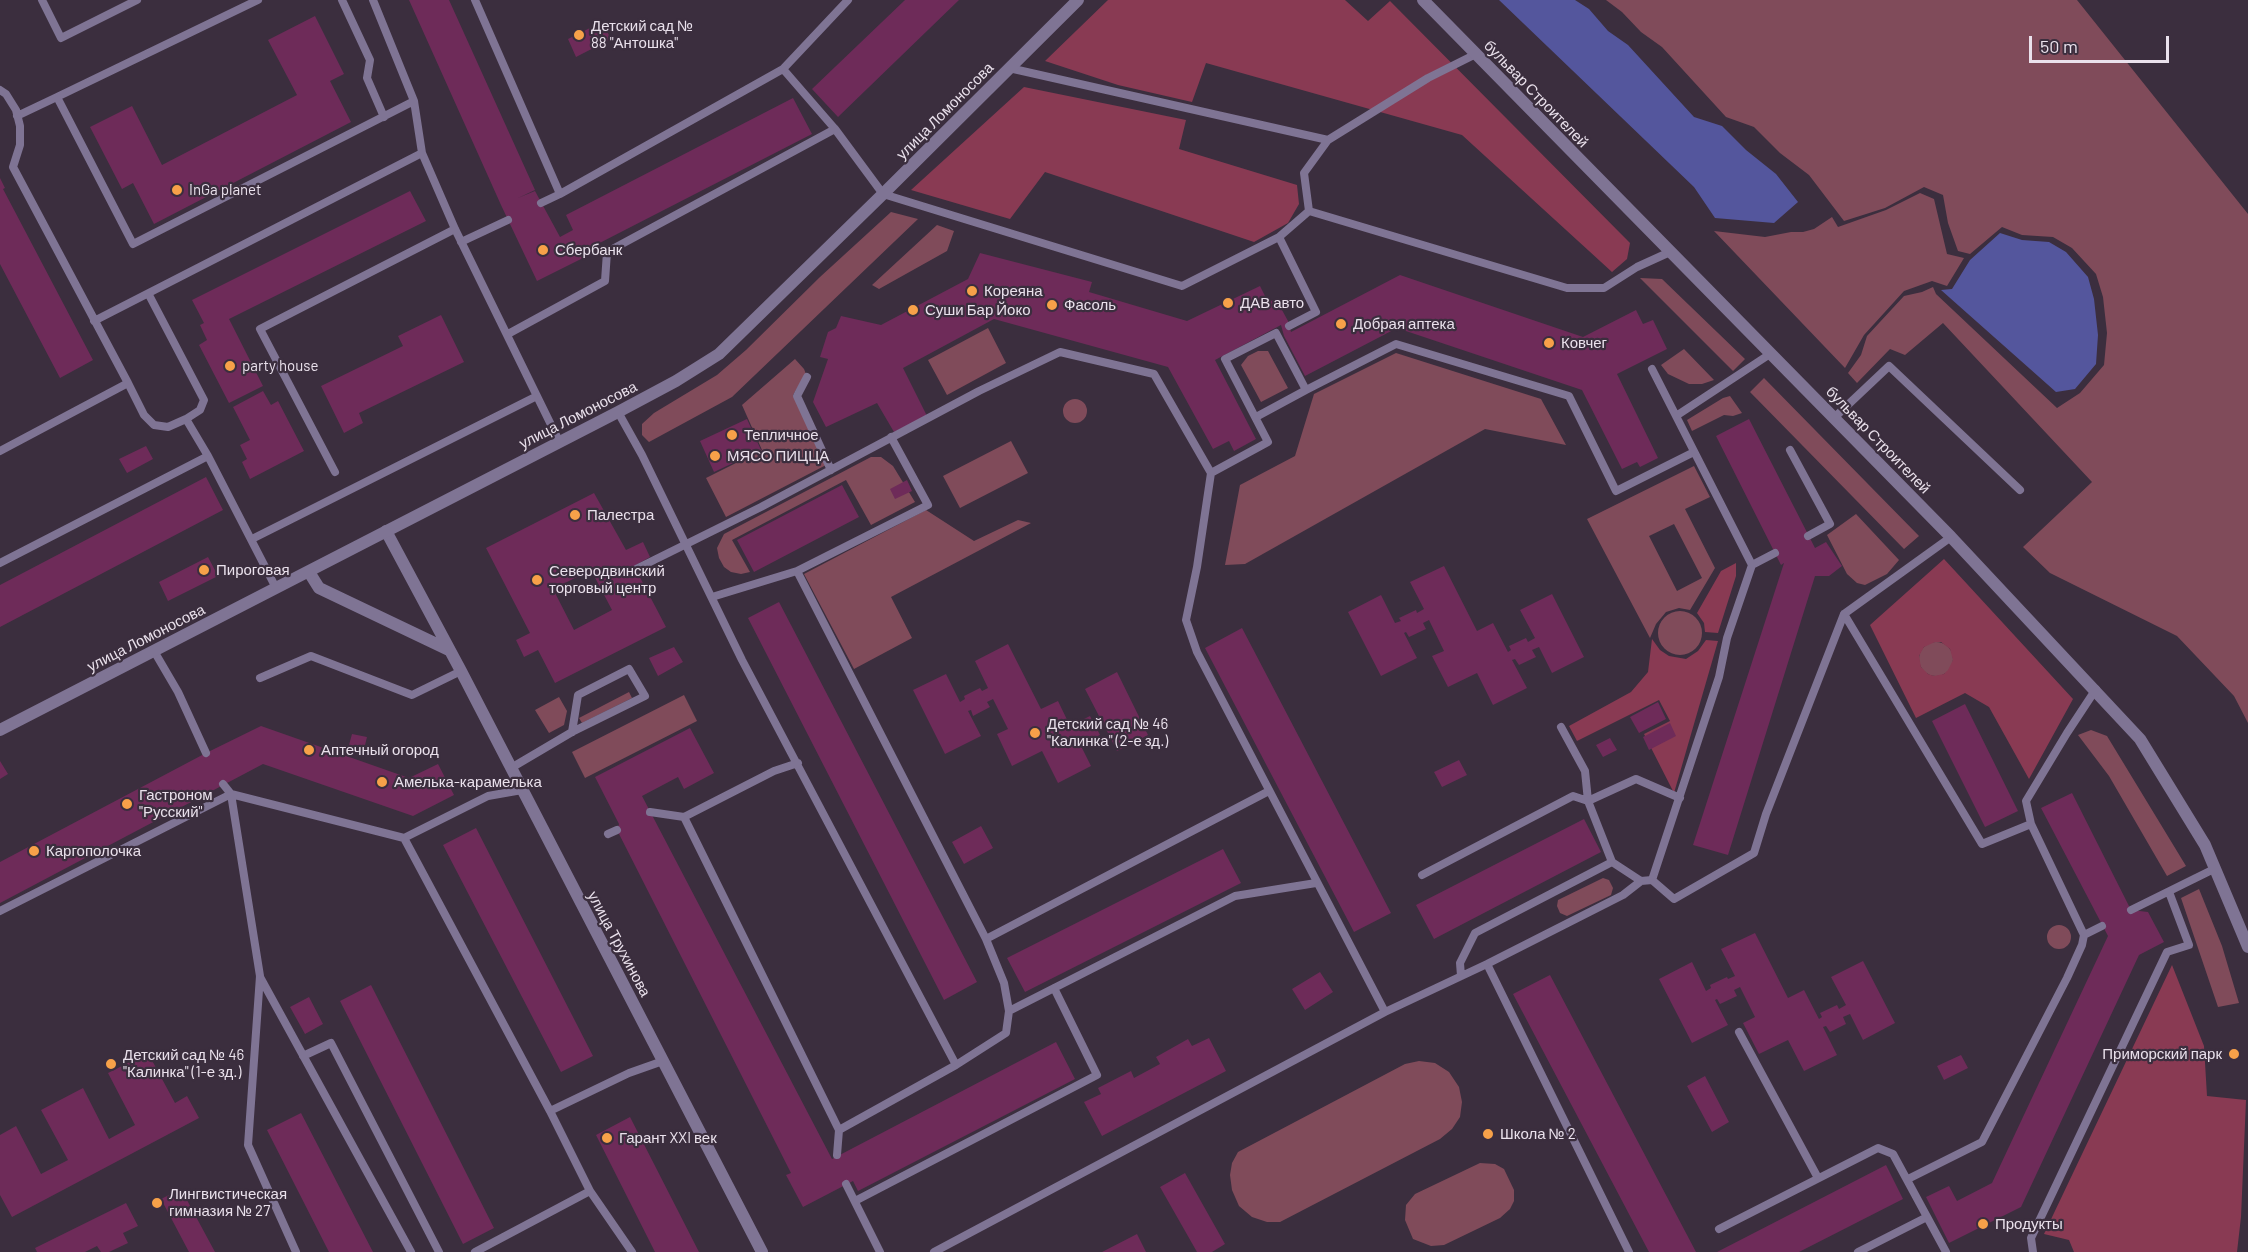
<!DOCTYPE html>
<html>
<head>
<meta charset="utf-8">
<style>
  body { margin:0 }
  #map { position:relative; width:2248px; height:1252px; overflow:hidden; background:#3b2e3e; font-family:Barlow,sans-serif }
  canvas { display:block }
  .scale { position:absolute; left:2029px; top:36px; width:140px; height:27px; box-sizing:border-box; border:3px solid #eae1ec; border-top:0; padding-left:8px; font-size:18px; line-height:21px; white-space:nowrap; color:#eae1ec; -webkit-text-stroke:4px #3b2e3e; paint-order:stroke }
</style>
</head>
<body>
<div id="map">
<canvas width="2248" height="1252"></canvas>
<div class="scale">50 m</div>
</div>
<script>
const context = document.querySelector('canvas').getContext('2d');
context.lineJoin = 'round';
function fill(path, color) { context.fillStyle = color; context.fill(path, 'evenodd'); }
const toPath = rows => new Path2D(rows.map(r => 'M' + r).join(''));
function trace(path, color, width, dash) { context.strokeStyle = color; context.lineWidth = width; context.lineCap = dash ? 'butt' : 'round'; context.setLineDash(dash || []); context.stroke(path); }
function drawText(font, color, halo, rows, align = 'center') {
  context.font = font + ' Barlow,sans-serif'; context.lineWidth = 4.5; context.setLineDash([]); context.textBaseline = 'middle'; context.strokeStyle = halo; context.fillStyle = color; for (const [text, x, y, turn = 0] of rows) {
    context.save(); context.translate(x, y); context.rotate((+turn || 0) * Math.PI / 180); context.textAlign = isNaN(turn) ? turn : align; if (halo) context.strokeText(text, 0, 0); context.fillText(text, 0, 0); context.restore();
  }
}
fill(toPath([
  [1606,0,2077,0,2248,214,2248,723,2234,696,2177,636,2050,573,2023,547,2092,482,1943,323,1905,355,1890,349,1857,383,1848,373,1861,355,1867,336,1904,296,1922,292,1933,287,1936,294,2057,408,2080,393,2104,365,2107,333,2103,297,2096,274,2072,248,2053,237,2022,235,2002,227,1970,254,1958,251,1948,223,1943,195,1924,187,1885,208,1844,221,1809,175,1780,153,1754,127,1726,117,1662,47,1641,32,1622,12],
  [1920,193,1934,199,1947,254,1964,258,1947,286,1932,281,1904,291,1864,335,1845,368,1714,231,1765,237,1791,232,1803,232,1814,229,1832,217,1838,227,1886,210],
  [891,212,918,219,732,397,649,442,642,435,642,424,654,413,717,375,746,350,820,277],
  [937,225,954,231,947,251,879,289,872,285],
  [1640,278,1662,279,1745,359,1733,371],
  [988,328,1006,363,947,395,928,360],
  [1684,349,1714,380,1702,384,1689,384,1668,374,1661,365],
  [1258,351,1268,351,1288,388,1261,402,1241,365,1248,356],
  [1396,353,1541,399,1566,445,1485,429,1245,564,1225,565,1240,485,1295,456,1314,394],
  [795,359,804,369,806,374,793,395,828,464,726,517,706,478,762,450,742,405],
  [1764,378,1919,536,1904,549,1750,392],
  [1730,396,1742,413,1733,416,1724,415,1692,431,1687,420,1723,398],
  '1063 411a12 12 0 1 1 24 0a12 12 0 1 1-24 0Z',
  [1011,441,1028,473,960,508,943,476],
  [871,457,881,457,893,466,915,502,871,525,846,480,732,540,750,572,741,574,731,572,724,567,719,558,717,548,724,534],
  [1694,466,1710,497,1685,509,1715,568,1690,610,1679,608,1666,612,1656,624,1650,638,1587,519],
  [1674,524,1702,578,1677,591,1649,536],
  [926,510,974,541,1018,520,1031,523,891,597,912,638,854,669,804,574],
  [1856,514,1899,560,1887,574,1865,585,1857,583,1847,574,1827,535],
  '1658 633a22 22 0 1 1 44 0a22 22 0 1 1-44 0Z',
  '1919 659a17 17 0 1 1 34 0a17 17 0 1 1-34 0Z',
  [629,692,632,698,582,723,579,718],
  [684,695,697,721,585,778,572,752],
  [559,697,567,711,564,725,549,733,535,710],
  [2091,730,2107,736,2186,866,2167,876,2109,776,2078,735],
  [1603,878,1609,880,1613,888,1611,895,1567,916,1560,913,1557,906,1558,900],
  [2199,889,2222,946,2239,1003,2218,1007,2181,898],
  '2047 937a12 12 0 1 1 24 0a12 12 0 1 1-24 0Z',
  [1419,1061,1435,1063,1449,1072,1459,1087,1462,1102,1460,1117,1452,1129,1440,1139,1280,1222,1267,1222,1252,1217,1239,1206,1232,1190,1230,1175,1232,1163,1238,1152,1405,1064],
  [1480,1163,1495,1164,1504,1169,1514,1190,1514,1201,1510,1209,1500,1218,1444,1245,1431,1246,1413,1239,1405,1220,1406,1205,1415,1194]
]), '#804b5a');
fill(toPath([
  [1108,0,1345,0,1368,21,1390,1,1630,243,1627,259,1612,272,1462,135,1206,63,1192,102,1118,85,1045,61],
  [1024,87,1186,120,1179,149,1297,185,1299,204,1288,223,1254,242,1045,172,1010,219,911,190],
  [1944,559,2073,699,2029,779,1989,707,1965,693,1916,718,1870,625],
  [1935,642,1941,642,1950,649,1953,660,1948,670,1944,674,1934,676,1928,674,1921,667,1919,656,1924,647],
  [1736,563,1736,576,1718,633,1705,632,1704,623,1697,613,1721,571],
  [1652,639,1660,650,1669,656,1686,659,1698,651,1706,640,1718,641,1674,793,1644,734,1670,721,1659,700,1577,741,1569,726,1631,692,1648,672],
  [2172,965,2204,1046,2207,1096,2246,1100,2241,1217,2237,1252,2074,1252,2069,1240,2044,1234]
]), '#893a53');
fill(toPath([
  [1499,0,1575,0,1589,9,1608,31,1628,45,1694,117,1722,126,1746,150,1776,174,1798,202,1774,223,1715,218,1694,187],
  [2000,233,2022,240,2049,242,2066,252,2088,277,2094,299,2098,335,2096,364,2075,389,2056,392,1941,290,1952,289,1970,260]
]), '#54569d');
fill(toPath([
  [409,0,449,0,535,190,518,198,535,191,560,237,573,230,566,215,793,98,812,134,584,251,587,256,537,281,501,205],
  [905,0,959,0,838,117,812,89],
  [315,16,344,74,330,81,351,122,154,224,133,183,122,189,90,127,132,106,162,165,297,95,268,40],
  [602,22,611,39,576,57,568,39],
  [0,178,5,188,3,189,93,360,60,378,0,264],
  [410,191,426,221,229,319,263,386,229,403,199,345,207,340,200,325,204,323,192,300],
  [980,253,1092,282,1089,292,1187,321,1260,286,1268,302,1276,299,1288,321,1291,332,1400,275,1583,337,1636,310,1643,324,1653,320,1667,349,1617,374,1658,458,1640,467,1637,462,1622,469,1582,390,1397,328,1305,376,1284,336,1281,325,1215,360,1256,439,1234,451,1229,441,1213,449,1168,367,994,319,903,368,927,416,894,432,877,403,826,427,813,402,828,359,820,357,828,332,836,328,841,316,881,325,968,279],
  [441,315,464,362,359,413,363,423,344,433,321,386,403,346,398,336],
  [263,391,271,405,278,401,304,451,250,479,242,462,247,459,240,445,250,440,233,407],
  [747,419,761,450,714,472,700,441],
  [1749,419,1815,548,1826,542,1842,566,1829,576,1815,576,1728,855,1693,845,1784,563,1781,565,1716,436],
  [146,446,153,459,127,473,119,459],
  [206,477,223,510,0,627,0,585],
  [907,480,912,491,895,499,890,489],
  [842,485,859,517,754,572,737,540],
  [594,493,626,550,643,542,650,557,634,566,666,627,555,683,538,650,524,657,516,640,530,633,486,548],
  [591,570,612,610,574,630,553,589],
  [208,557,218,576,168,601,159,582],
  [1444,566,1477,631,1493,623,1508,652,1511,650,1509,646,1526,638,1528,642,1535,638,1520,610,1552,594,1584,657,1552,673,1539,647,1532,650,1536,657,1519,665,1515,659,1512,660,1527,688,1493,705,1477,673,1448,687,1432,656,1444,651,1429,620,1423,623,1426,629,1409,637,1406,632,1404,633,1417,658,1381,676,1348,612,1381,595,1395,623,1401,621,1399,618,1416,610,1417,613,1424,609,1410,582],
  [779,602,977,982,944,1000,748,618],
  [1242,628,1391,913,1354,932,1205,648],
  [1008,644,1041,709,1058,701,1072,730,1076,729,1074,724,1090,716,1092,720,1099,716,1085,689,1117,672,1148,735,1117,751,1104,725,1097,729,1100,735,1083,744,1080,737,1077,738,1091,766,1058,783,1042,751,1012,766,997,734,1008,729,993,699,987,702,990,707,973,716,971,710,968,711,981,736,945,754,913,690,946,674,960,702,965,699,964,696,980,688,982,691,988,688,975,661],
  [674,647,683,662,658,676,649,658],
  [1658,702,1666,719,1639,733,1630,717],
  [1965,704,2018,811,1985,827,1932,721],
  [1670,723,1676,736,1649,750,1643,737],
  [261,726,409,778,438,764,454,795,413,816,263,764,0,903,0,862,206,753],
  [690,728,714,773,684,789,678,777,642,796,832,1159,1056,1042,1075,1079,858,1191,853,1181,803,1207,786,1175,791,1173,617,830,619,824,595,777],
  [352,734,367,737,364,749,349,745],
  [1610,738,1617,750,1603,757,1596,745],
  [1459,760,1467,775,1442,787,1434,772],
  [0,761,8,774,0,779],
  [2072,793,2131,910,2148,912,2164,942,2139,955,2021,1207,1949,1243,1926,1197,1949,1186,1957,1201,1992,1183,2108,936,2041,808],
  [1584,819,1601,852,1434,939,1416,905],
  [981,826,993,848,964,864,952,842],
  [476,828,593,1056,561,1072,443,845],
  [1223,849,1241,883,1025,992,1007,958],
  [1755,933,1788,998,1804,990,1819,1019,1822,1017,1820,1013,1837,1005,1839,1009,1846,1005,1831,977,1863,961,1895,1023,1863,1040,1850,1014,1843,1017,1846,1024,1830,1032,1826,1026,1823,1027,1837,1055,1804,1071,1788,1040,1759,1054,1743,1023,1755,1017,1740,987,1734,990,1737,996,1720,1004,1717,999,1715,1000,1728,1025,1692,1043,1659,979,1692,962,1706,991,1711,988,1710,985,1727,977,1728,979,1735,976,1721,949],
  [1320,972,1333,992,1305,1010,1292,989],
  [1550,975,1696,1252,1649,1252,1513,994],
  [371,985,494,1228,463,1244,340,1001],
  [309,997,323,1024,305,1034,290,1007],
  [1209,1038,1226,1071,1102,1136,1084,1102,1101,1094,1098,1088,1131,1071,1134,1078,1160,1064,1156,1057,1188,1039,1192,1046],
  [148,1053,175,1103,187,1096,199,1118,12,1217,0,1195,0,1135,16,1126,41,1174,68,1160,41,1110,83,1088,109,1139,135,1125,108,1073],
  [1961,1055,1968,1068,1944,1080,1937,1066],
  [1705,1076,1729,1122,1712,1132,1687,1086],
  [301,1113,373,1252,329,1252,267,1130],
  [630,1117,699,1252,655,1252,596,1135],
  [1886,1165,1903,1199,1799,1252,1717,1252],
  [1185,1173,1225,1244,1212,1252,1197,1252,1160,1187],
  [181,1189,215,1252,189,1252,161,1199],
  [126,1203,138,1226,123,1233,128,1243,109,1252,101,1252,97,1246,85,1252,37,1252,35,1248],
  [1137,1234,1146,1252,1102,1252]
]), '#6e2b59');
trace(toPath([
  [42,0,61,38,137,0],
  [258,0,57,97,133,244,414,101],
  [342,0,370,60,367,78,384,117],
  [373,0,414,101,422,153,455,229,559,441],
  [475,0,560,194,541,203],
  [1009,68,1328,140,1304,173,1309,211],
  [783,69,848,0],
  [0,90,6,94,16,110,20,126,20,145,13,167,128,383,0,451],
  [17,116,57,97],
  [1328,140,1428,78,1476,54],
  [560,194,783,69,835,129,883,194,1182,286,1279,237,1309,211,1567,288,1604,288,1637,267,1670,252],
  [1279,237,1316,312,1289,326],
  [461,242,508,220],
  [149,295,204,400,200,410,186,419],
  [94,321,422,153],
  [508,334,605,281,607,252,835,129],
  [1652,369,1676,416],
  [807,377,797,396,831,470],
  [128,383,144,415,154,425,168,427,186,419,208,456,276,588],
  [618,412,642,455,742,660,956,1065],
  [1256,417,1306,390],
  [1835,417,1889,366,2020,490],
  [1790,450,1830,524,1808,536],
  [335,472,260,329,455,229],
  [1211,473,1197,567,1186,620,1197,652,1385,1012],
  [252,539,537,396],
  [0,563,208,456],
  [1752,565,1775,553],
  [636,569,761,507,979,391,1060,352,1154,374,1211,473,1268,442,1225,359,1276,333,1306,390,1396,344,1569,396,1616,491,1694,452],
  [797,571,928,505,891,437],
  [712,597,797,571,986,939],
  [154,651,178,692,206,753],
  [260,678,311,656,412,695,461,671],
  [1561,727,1585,771,1588,801,1636,779,1680,798],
  [511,768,572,732,645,696,629,669,578,695,572,732],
  [650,812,684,817,774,771,798,763],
  [684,817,839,1130,837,1155],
  [2031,824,2026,801,2067,733,2096,689],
  [608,834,617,830],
  [404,838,488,796,522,790],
  [1422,875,1573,796,1588,801,1612,862],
  [1652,880,1674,899,1754,853,1766,814,1844,614],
  [2131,910,2216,868],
  [0,911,231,794,223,784],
  [2084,935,2102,926],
  [1487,964,1629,1252],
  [1461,976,1460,963,1475,933,1612,862,1641,881],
  [260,977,411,1252],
  [1009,1011,1004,983,986,939,1269,791],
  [1739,1032,1818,1178],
  [303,1056,331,1043,439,1252],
  [550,1111,629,1073,663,1061],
  [839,1130,956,1065,1006,1033,1009,1011,1235,896,1316,883],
  [1908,1179,1982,1142,2067,978,2082,945,2084,935,2031,824,1982,844,1844,614,1951,537],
  [846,1184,880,1252],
  [855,1201,1097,1075,1054,988],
  [1719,1229,1878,1148,1893,1154,1946,1252],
  [296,1252,248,1145,260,976,231,794,404,838,550,1111,590,1191,632,1252],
  [475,1252,590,1191],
  [934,1252,1385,1012,1487,964,1623,895,1641,881,1652,880,1719,677,1727,638,1752,565,1676,416,1770,354],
  [1858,1252,1927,1217],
  [2033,1252,2031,1238,2167,952,2189,945,2169,892]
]), '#7f7494', 8);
trace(toPath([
  [386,531,461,671,762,1252],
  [309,572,319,588,449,650]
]), '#7f7494', 12);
trace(toPath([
  [1423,0,1951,537,2140,739,2205,845,2248,947],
  [0,730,618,412,676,381,719,354,883,194,1078,0]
]), '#7f7494', 12);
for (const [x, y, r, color] of [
  [579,35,6,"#f7a149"],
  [177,190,6,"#f7a149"],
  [543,250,6,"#f7a149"],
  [972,291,6,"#f7a149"],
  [1228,303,6,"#f7a149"],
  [1052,305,6,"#f7a149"],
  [913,310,6,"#f7a149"],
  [1341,324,6,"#f7a149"],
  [1549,343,6,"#f7a149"],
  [230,366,6,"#f7a149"],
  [732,435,6,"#f7a149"],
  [715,456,6,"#f7a149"],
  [575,515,6,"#f7a149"],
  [204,570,6,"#f7a149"],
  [537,580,6,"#f7a149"],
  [1035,733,6,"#f7a149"],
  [309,750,6,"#f7a149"],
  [382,782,6,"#f7a149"],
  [127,804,6,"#f7a149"],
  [34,851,6,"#f7a149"],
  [2234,1054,6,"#f7a149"],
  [111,1064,6,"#f7a149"],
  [1488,1134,6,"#f7a149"],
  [607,1138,6,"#f7a149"],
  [157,1203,6,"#f7a149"],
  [1983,1224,6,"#f7a149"]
]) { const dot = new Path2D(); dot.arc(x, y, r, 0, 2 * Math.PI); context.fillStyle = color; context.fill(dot); trace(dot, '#3b2e3e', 2); }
drawText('15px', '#eae1ec', '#3b2e3e', [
  ["Детский сад №",591,26],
  ["88 \"Антошка\"",591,43],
  ["InGa planet",189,190],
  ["Сбербанк",555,250],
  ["Кореяна",984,291],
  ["ДАВ авто",1240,303],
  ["Фасоль",1064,305],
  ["Суши Бар Йоко",925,310],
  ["Добрая аптека",1353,324],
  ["Ковчег",1561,343],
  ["party house",242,366],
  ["Тепличное",744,435],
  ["МЯСО ПИЦЦА",727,456],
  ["Палестра",587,515],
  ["Пироговая",216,570],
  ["Северодвинский",549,571],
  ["торговый центр",549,588],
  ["Детский сад № 46",1047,724],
  ["\"Калинка\" (2-е зд.)",1047,741],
  ["Аптечный огород",321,750],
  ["Амелька-карамелька",394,782],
  ["Гастроном",139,795],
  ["\"Русский\"",139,812],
  ["Каргополочка",46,851],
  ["Приморский парк",2222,1054,"right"],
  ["Детский сад № 46",123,1055],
  ["\"Калинка\" (1-е зд.)",123,1072],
  ["Школа № 2",1500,1134],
  ["Гарант XXI век",619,1138],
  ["Лингвистическая",169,1194],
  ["гимназия № 27",169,1211],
  ["Продукты",1995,1224]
], 'left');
drawText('15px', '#eae1ec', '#3b2e3e', [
  ["бульвар Строителей",1536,94,46],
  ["улица Ломоносова",945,111,-45],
  ["улица Ломоносова",578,415,-27],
  ["бульвар Строителей",1878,440,46],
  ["улица Ломоносова",146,638,-27],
  ["улица Трухинова",619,944,62]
]);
</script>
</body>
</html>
